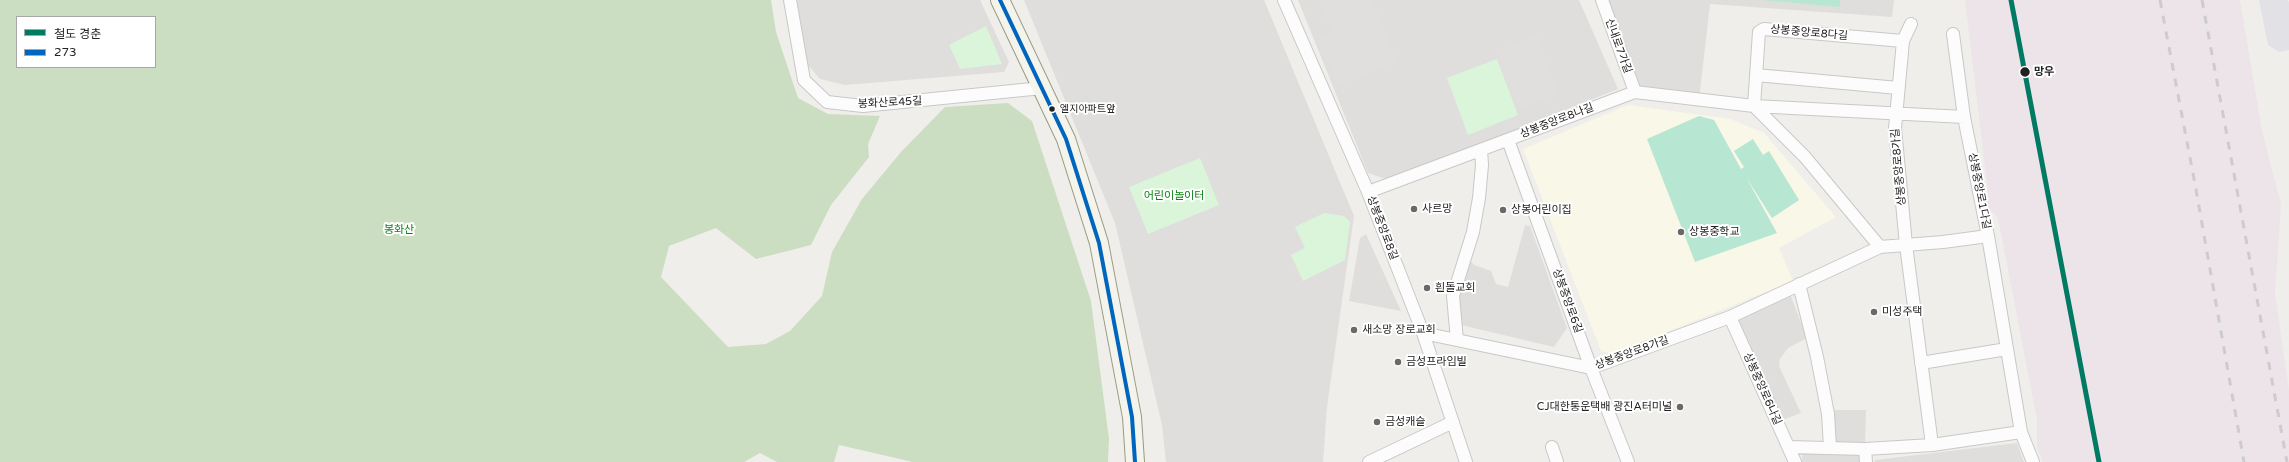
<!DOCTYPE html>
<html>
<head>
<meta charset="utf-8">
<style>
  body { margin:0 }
  #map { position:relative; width:2289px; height:462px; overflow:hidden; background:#f0eeeb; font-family:"Varela Round","Noto Sans KR",sans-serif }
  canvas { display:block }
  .legend { position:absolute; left:16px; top:16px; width:140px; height:52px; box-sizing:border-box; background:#fff; border:1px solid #a7a7a7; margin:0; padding:5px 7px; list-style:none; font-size:12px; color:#222 }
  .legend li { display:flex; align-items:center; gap:8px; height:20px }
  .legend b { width:20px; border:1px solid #a7a7a7 }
</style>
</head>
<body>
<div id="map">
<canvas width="2289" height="462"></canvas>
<ul class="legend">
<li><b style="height:5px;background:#007a62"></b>철도 경춘</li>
<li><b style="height:5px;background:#0065bd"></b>273</li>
</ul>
</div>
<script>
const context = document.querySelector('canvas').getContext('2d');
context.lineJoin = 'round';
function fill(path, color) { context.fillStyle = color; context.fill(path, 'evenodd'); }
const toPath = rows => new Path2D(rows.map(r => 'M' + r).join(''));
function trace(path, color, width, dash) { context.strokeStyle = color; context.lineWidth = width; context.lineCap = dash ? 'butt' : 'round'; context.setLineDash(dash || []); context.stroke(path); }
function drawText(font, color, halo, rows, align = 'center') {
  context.font = font + ' "Varela Round","Noto Sans KR",sans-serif'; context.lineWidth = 4; context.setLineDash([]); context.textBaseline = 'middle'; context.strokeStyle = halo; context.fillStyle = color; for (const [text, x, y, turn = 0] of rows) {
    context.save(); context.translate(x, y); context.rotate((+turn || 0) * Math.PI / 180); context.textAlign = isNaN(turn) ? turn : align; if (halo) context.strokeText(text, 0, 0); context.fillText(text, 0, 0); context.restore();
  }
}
fill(toPath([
  [795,0,980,0,1009,62,1004,72,845,85,820,79,807,64],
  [1024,0,1264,0,1354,216,1327,407,1323,462,1166,462,1162,425,1115,223],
  [1298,0,1579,0,1618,89,1389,180,1368,173],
  [1602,0,1894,0,1892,17,1710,4,1699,100,1635,92],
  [1525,225,1530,226,1567,328,1554,347,1461,325,1457,296,1468,258,1474,265,1491,271,1496,284,1508,287],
  [1366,234,1401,311,1349,301,1360,238],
  [1790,294,1807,338,1788,348,1780,359,1779,366,1801,413,1780,421,1735,319],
  [1833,410,1866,410,1865,446,1862,462,1802,462,1802,449,1833,449],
  [2017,443,2024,462,1875,462,1875,460]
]), '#dfdedc');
fill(toPath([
  [1965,0,2240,0,2262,131,2281,204,2275,293,2289,391,2289,462,2043,462,2037,448,2037,420,1998,218,1990,210]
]), '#ede4e9');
fill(toPath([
  [1628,105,1730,119,1764,133,1836,217,1779,248,1793,281,1613,354,1601,351,1523,149]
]), '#f8f7e8');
fill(toPath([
  [0,0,771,0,776,32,798,98,828,114,880,116,868,144,869,157,831,205,811,245,756,259,716,228,669,246,661,277,728,347,766,344,790,331,822,296,832,252,862,199,901,152,945,107,1008,103,1032,121,1091,301,1109,439,1108,462,913,462,839,445,834,462,777,462,760,453,744,462,0,462],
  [17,17,155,17,155,67,17,67]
]), '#cbdec1');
fill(toPath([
  [986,26,1002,64,960,69,949,45],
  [1497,59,1518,115,1468,135,1447,78],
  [1200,158,1219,205,1148,234,1129,187],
  [1324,213,1344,216,1350,222,1345,260,1303,281,1291,255,1305,248,1295,227]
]), '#daf5da');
fill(toPath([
  [1763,0,1840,0,1840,7],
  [1699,116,1714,120,1741,169,1744,167,1734,151,1753,139,1763,155,1769,151,1799,200,1772,218,1746,177,1777,233,1695,262,1647,139]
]), '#b7e6d2');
fill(toPath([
  [1318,0,1372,0,1397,61,1337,86,1319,39,1333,33],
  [1536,35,1559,93,1519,109,1496,51]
]), '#e0dfde');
fill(toPath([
  [2259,0,2287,0,2289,2,2289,50,2279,52,2268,45]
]), '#e2e1e5');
const minor = toPath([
  [790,0,804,80,827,102,863,106,1042,88],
  [1284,0,1368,192,1423,333,1466,462],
  [1602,0,1635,92],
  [1911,24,1903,41,1895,128,1906,245,1932,445],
  [1953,34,1964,117,1988,236,2021,432,2033,462],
  [1756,75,1898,88],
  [1508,140,1591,368,1628,462],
  [1368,192,1635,92,1754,106,1964,117],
  [1880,247,1805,157,1754,106,1759,32,1764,29,1903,41],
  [1799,284,1817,357,1828,414,1830,447],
  [1730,317,1795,462],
  [1423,333,1591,368,1730,317,1880,247,1943,242,1988,236],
  [1457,340,1453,296,1473,232,1479,198,1482,165,1481,150],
  [1921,363,2007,349],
  [1552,447,1557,462],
  [1789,447,1865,449,1932,445,2021,432],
  [1865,449,1866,462],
  [1369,462,1453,422]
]);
const secondary = toPath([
  [1000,0,1066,139,1099,243,1132,417,1135,462]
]);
trace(minor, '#c9c8c7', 14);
trace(secondary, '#999a82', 20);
trace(minor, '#fdfcfc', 12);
trace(secondary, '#f4f4ed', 18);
trace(toPath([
  [2160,0,2195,184,2244,462],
  [2202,0,2287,462]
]), '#ccc', 3, [8, 8]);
trace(toPath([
  [1000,0,1066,139,1099,243,1132,417,1135,462]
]), '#0065bd', 4);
trace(toPath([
  [2011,0,2099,462]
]), '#007a62', 5);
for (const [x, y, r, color] of [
  [2025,72,5.5,"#222"],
  [1052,109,3.5,"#222"],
  [1414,209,4,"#6a6968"],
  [1503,210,4,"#6a6968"],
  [1681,232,4,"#6a6968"],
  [1427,288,4,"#6a6968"],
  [1874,312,4,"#6a6968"],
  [1354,330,4,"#6a6968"],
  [1398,362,4,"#6a6968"],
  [1680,407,4,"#6a6968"],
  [1377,422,4,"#6a6968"]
]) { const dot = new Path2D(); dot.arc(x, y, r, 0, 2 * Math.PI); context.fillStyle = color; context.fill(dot); trace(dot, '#fff', 1.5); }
drawText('10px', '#222', '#fff', [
  ["엘지아파트앞",1060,109]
], 'left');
drawText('11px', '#222', '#fff', [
  ["상봉중앙로8다길",1809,33,5],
  ["신내로7가길",1618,46,70],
  ["봉화산로45길",890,103,-3],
  ["상봉중앙로8나길",1557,121,-21],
  ["상봉중앙로8가길",1899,167,-95],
  ["상봉중앙로1다길",1979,191,79],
  ["상봉중앙로8길",1382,228,69],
  ["상봉중앙로6길",1567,301,70],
  ["상봉중앙로8가길",1632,353,-20],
  ["상봉중앙로6나길",1762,389,66]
]);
drawText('bold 11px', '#222', '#fff', [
  ["망우",2034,72]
], 'left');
drawText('11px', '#0c8416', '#fff', [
  ["어린이놀이터",1174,196],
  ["봉화산",399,230]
]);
drawText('11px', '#222', '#fff', [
  ["사르망",1422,209],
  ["상봉어린이집",1511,210],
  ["상봉중학교",1689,232],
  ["흰돌교회",1435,288],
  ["미성주택",1882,312],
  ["새소망 장로교회",1362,330],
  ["금성프라임빌",1406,362],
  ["CJ대한통운택배 광진A터미널",1672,407,"right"],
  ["금성캐슬",1385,422]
], 'left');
</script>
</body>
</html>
